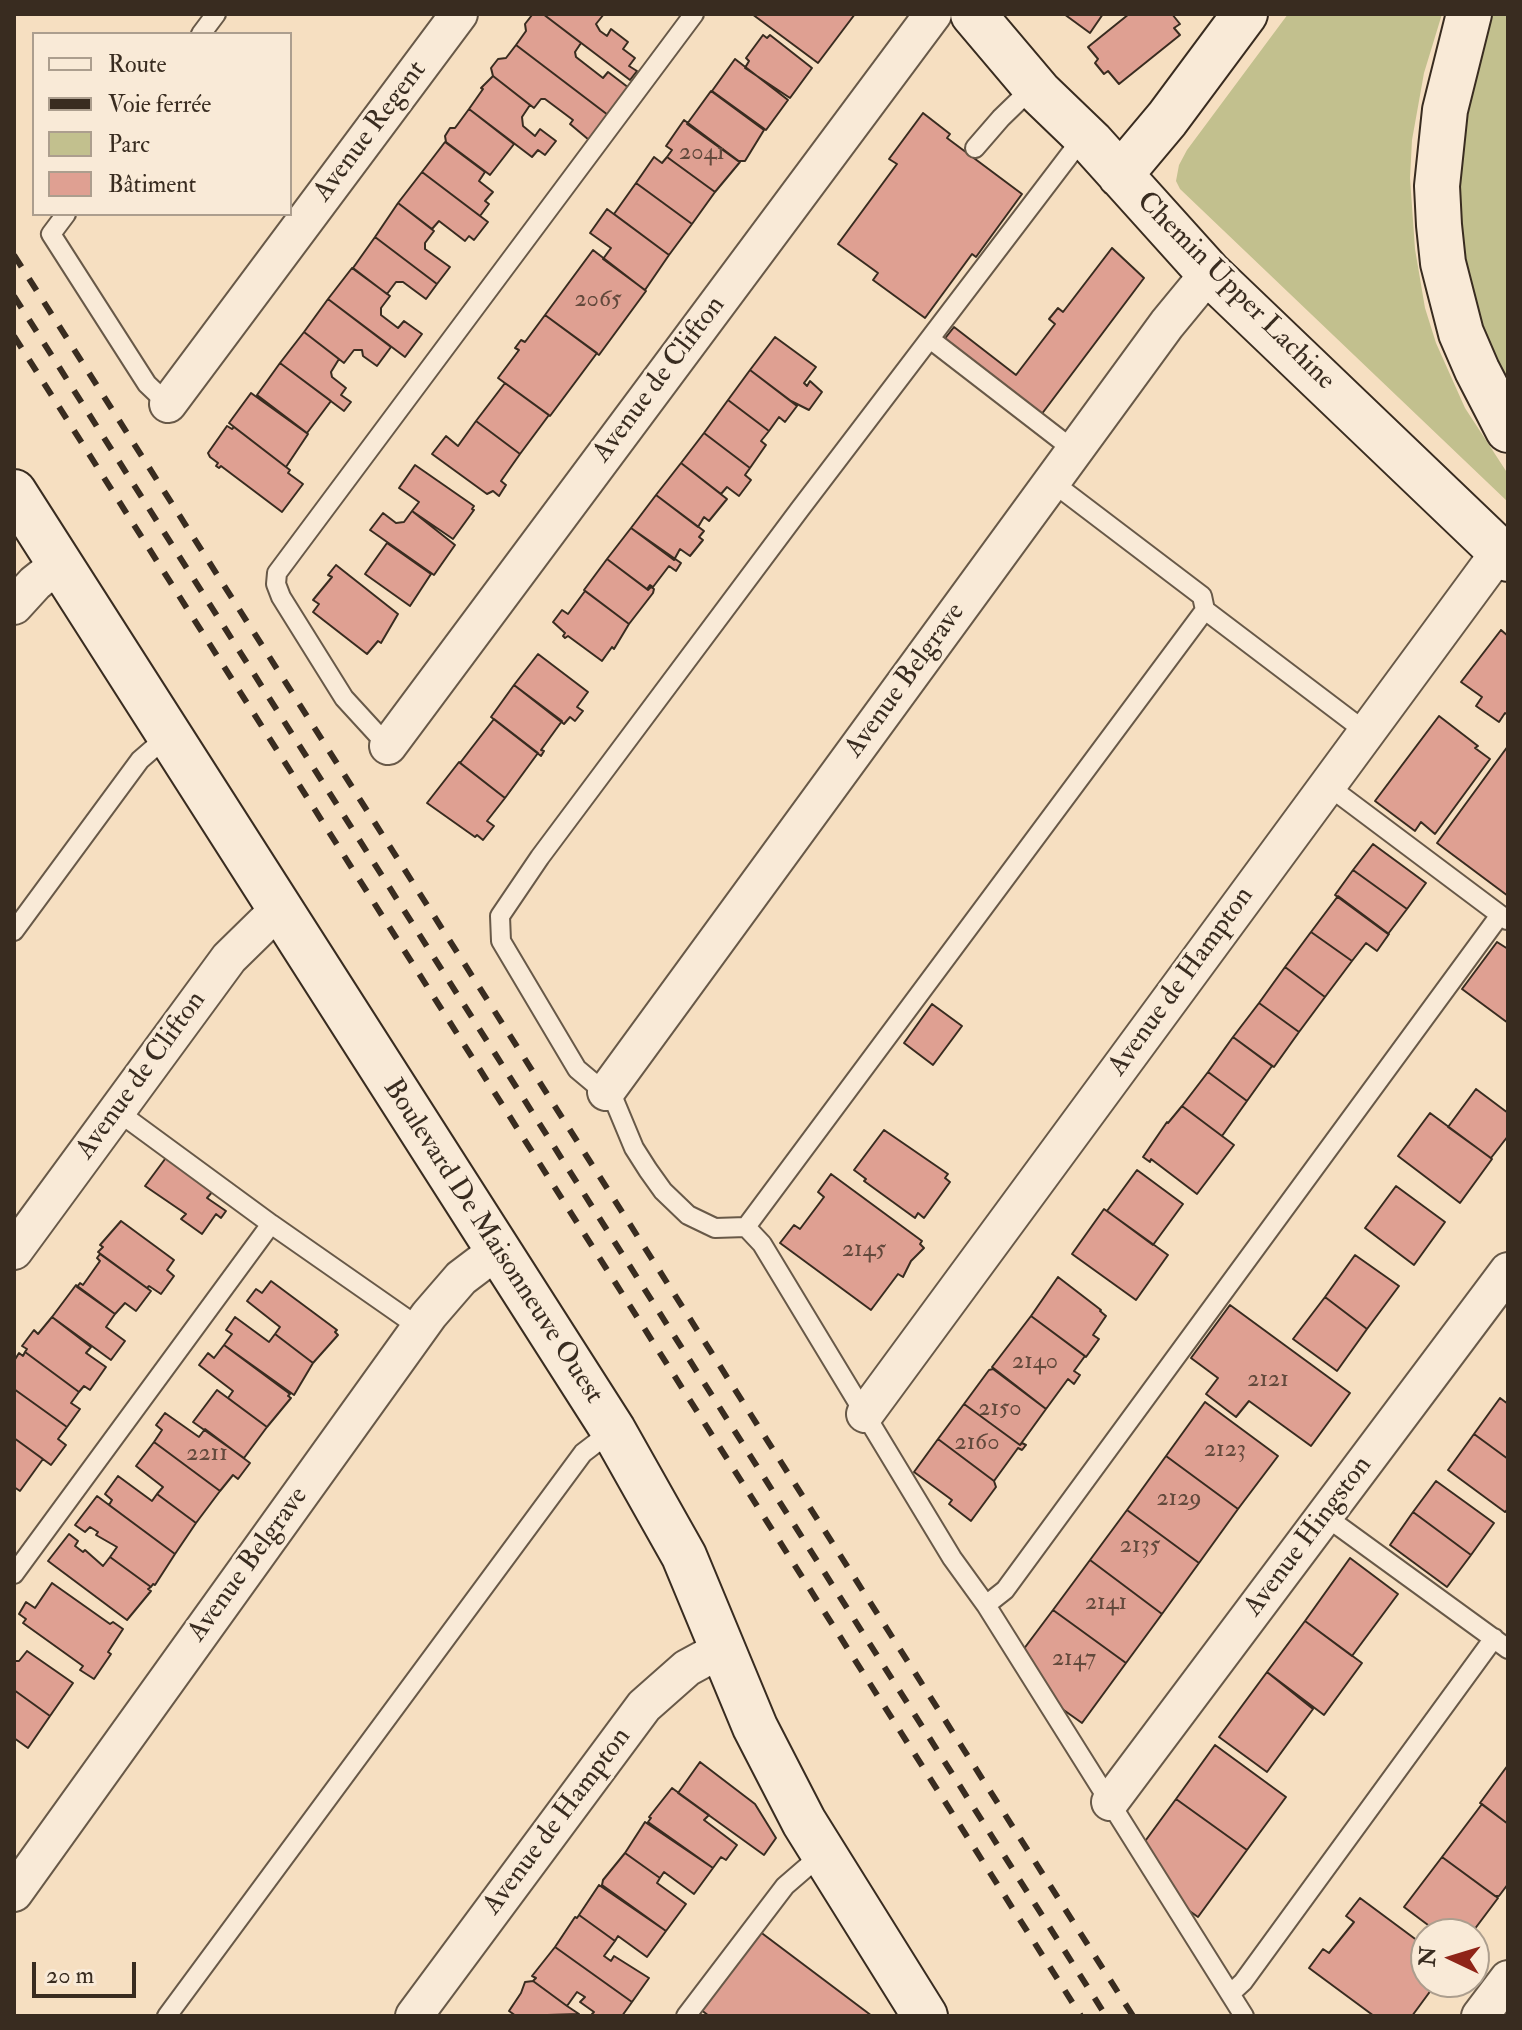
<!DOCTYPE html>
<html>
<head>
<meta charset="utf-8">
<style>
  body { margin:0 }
  #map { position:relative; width:1522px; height:2030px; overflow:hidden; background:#f6dfc1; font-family:"IM FELL Double Pica",serif }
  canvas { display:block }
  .frame { position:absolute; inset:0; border:16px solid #392c20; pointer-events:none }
  .legend { position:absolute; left:32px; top:32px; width:260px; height:184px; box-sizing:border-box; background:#f9ead7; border:2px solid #ac9e8e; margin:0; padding:10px 14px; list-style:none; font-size:24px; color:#392c20 }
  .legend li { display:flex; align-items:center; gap:16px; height:40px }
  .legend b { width:40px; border:2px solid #ac9e8e }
  .north { position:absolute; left:1410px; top:1918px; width:80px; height:80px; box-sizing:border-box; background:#f9ead7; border:2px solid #ac9e8e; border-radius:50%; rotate:274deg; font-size:22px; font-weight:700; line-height:32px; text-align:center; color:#392c20 }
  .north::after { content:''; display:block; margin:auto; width:28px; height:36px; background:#8f2418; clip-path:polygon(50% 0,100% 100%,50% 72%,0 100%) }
  .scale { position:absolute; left:32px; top:1962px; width:104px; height:36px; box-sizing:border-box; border:4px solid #392c20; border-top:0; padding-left:10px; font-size:24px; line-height:28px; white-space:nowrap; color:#392c20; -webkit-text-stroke:6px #f9ead7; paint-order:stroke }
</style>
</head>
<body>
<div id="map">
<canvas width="1522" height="2030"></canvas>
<div class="frame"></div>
<ul class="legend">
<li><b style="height:10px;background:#f9ead7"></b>Route</li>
<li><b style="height:10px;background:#392c20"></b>Voie ferrée</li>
<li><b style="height:22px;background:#c2c08e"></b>Parc</li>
<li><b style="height:22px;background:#dfa092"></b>Bâtiment</li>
</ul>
<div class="north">N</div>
<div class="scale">20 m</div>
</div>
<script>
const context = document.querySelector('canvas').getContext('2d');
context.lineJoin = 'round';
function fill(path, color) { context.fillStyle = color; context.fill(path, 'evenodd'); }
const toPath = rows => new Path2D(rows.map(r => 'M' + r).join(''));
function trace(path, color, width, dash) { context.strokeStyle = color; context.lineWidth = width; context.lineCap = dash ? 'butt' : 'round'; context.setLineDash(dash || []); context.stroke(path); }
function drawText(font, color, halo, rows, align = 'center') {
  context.font = font + ' "IM FELL Double Pica",serif'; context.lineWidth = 7; context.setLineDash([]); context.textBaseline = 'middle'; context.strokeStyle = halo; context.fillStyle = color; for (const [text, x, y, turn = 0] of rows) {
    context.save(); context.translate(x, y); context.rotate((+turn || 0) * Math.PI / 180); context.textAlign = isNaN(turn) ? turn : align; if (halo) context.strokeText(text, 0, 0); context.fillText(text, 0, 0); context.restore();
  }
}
fill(toPath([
  [1288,14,1442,14,1424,73,1412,140,1410,178,1415,249,1425,308,1436,343,1465,408,1508,474,1508,502,1180,189,1176,181,1179,165,1187,150],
  [1490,14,1508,14,1508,390,1483,337,1465,268,1457,208,1460,138]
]), '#c2c08e');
const building = toPath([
  [543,14,581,43,575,52,576,57,603,78,608,72,629,88,608,115,516,45,526,31,525,24,532,15,543,14],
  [543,14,604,14,596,24,600,31,607,36,611,29,628,42,623,49,635,58,629,66,637,71,630,80,543,14],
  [752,14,855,14,818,63,752,14],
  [1064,14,1103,14,1090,33,1064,14],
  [1129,14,1172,14,1180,24,1174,28,1180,35,1119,84,1108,71,1104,74,1095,63,1098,59,1088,47,1129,14],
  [763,35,767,38,770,35,812,68,790,98,745,68,749,61,746,58,763,35],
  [516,45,608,115,589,140,570,124,573,120,545,99,541,99,534,108,493,76,491,68,498,59,506,58,516,45],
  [735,59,788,100,766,130,712,91,735,59],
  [493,76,530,105,522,117,523,126,535,136,540,129,556,141,545,155,538,150,532,157,469,109,483,89,481,88,493,76],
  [711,91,764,130,745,161,738,161,687,124,711,91],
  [469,109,514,144,490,175,446,142,445,136,450,128,455,128,469,109],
  [923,113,950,134,947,138,1022,194,976,257,972,254,925,318,873,280,878,273,838,244,897,164,889,159,923,113],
  [684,120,740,162,715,192,667,157,672,150,666,146,684,120],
  [445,142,485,172,479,181,493,192,485,201,489,204,480,216,422,172,445,142],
  [654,157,662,163,667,157,715,192,692,224,636,183,654,157],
  [422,172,488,222,474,240,469,236,465,241,439,221,432,229,398,203,422,172],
  [636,183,692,224,669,255,614,214,636,183],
  [398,203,434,231,425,243,425,249,450,267,437,284,375,237,398,203],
  [607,209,669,255,645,290,603,259,611,248,590,233,607,209],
  [375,237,437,284,426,299,403,282,396,282,387,294,353,268,375,237],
  [1112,248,1144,278,1041,415,943,341,954,327,1016,375,1055,324,1049,319,1058,308,1063,312,1112,248],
  [593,250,646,291,599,355,545,315,593,250],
  [352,268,390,296,381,308,381,315,398,328,404,321,422,334,405,357,328,299,352,268],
  [328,299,391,347,377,366,363,356,362,350,354,350,344,363,304,332,328,299],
  [545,315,597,353,550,416,498,378,519,350,515,348,521,340,525,342,545,315],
  [304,332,339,359,331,372,332,377,346,388,341,395,351,402,344,411,280,363,304,332],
  [775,337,816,367,804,383,807,386,810,381,822,392,809,410,791,401,750,370,775,337],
  [280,363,331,401,307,433,257,395,280,363],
  [750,370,797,406,785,422,779,417,769,431,728,400,750,370],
  [505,383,549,415,520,454,476,421,505,383],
  [251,393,308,434,286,467,229,423,251,393],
  [728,400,769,431,761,441,766,445,750,468,704,433,728,400],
  [476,421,520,454,501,481,506,485,499,496,493,491,487,494,432,454,446,436,458,446,476,421],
  [227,426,232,429,234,427,286,467,290,470,288,473,303,484,282,512,221,466,219,468,216,466,218,463,210,457,208,453,227,426],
  [704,433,750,468,745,475,751,480,739,496,727,487,721,494,681,463,704,433],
  [681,463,727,499,709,521,704,517,698,527,656,495,681,463],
  [415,465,474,506,472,509,474,510,453,539,412,511,419,502,399,488,415,465],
  [656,495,704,531,699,537,703,540,690,556,680,549,674,560,631,528,656,495],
  [412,511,455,545,434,575,370,530,383,513,396,523,404,522,412,511],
  [631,528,681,563,676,571,669,566,653,587,650,585,647,589,607,559,631,528],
  [387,543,431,574,410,606,365,574,387,543],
  [607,559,648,590,651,587,654,589,653,593,629,624,584,590,607,559],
  [336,565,398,614,381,643,378,641,367,654,313,612,319,604,313,600,332,577,328,575,336,565],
  [585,591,629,624,614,649,612,647,602,661,568,636,565,638,563,636,565,633,553,622,562,610,568,614,585,591],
  [1501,630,1508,636,1508,715,1505,713,1499,722,1476,706,1482,697,1461,682,1501,630],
  [538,654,588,692,577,707,583,711,575,721,570,717,564,724,514,685,538,654],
  [514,685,562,721,541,750,544,751,541,756,491,717,514,685],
  [1439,716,1478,746,1475,748,1490,759,1435,834,1421,822,1415,831,1375,801,1439,716],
  [494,719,538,753,505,798,460,763,494,719],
  [1508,746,1508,896,1437,843,1508,746],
  [459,762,505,798,487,821,494,826,483,840,477,835,475,837,427,803,459,762],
  [1373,844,1426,883,1407,909,1353,870,1373,844],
  [1353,870,1407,909,1388,934,1335,895,1353,870],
  [1338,896,1389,934,1377,951,1366,943,1352,961,1311,932,1338,896],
  [1311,932,1352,961,1325,997,1285,967,1311,932],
  [1497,942,1508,949,1508,1023,1462,989,1497,942],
  [1285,967,1325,997,1299,1032,1259,1003,1285,967],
  [1259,1003,1299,1032,1274,1067,1233,1037,1259,1003],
  [932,1004,962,1026,933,1065,904,1043,932,1004],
  [1233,1037,1272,1066,1247,1101,1208,1072,1233,1037],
  [1208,1072,1247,1101,1222,1136,1182,1106,1208,1072],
  [1476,1089,1508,1113,1508,1136,1491,1158,1448,1127,1476,1089],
  [1182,1106,1234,1145,1197,1194,1151,1159,1150,1162,1143,1157,1167,1122,1168,1123,1182,1106],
  [1430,1113,1492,1159,1460,1203,1398,1156,1430,1113],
  [884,1130,948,1174,945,1178,950,1182,924,1218,918,1213,915,1218,864,1181,866,1179,854,1170,884,1130],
  [168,1155,213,1191,207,1198,226,1211,221,1218,216,1214,202,1234,181,1219,186,1214,145,1186,168,1155],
  [1137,1170,1183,1204,1153,1245,1107,1211,1137,1170],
  [831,1174,922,1241,920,1244,924,1248,911,1261,903,1277,898,1274,871,1310,780,1243,794,1225,800,1229,824,1197,818,1192,831,1174],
  [1396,1186,1445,1222,1414,1265,1365,1228,1396,1186],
  [1104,1209,1168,1255,1136,1300,1072,1254,1104,1209],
  [121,1221,174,1260,167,1270,174,1276,161,1294,149,1286,147,1288,98,1252,103,1247,100,1245,121,1221],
  [100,1254,151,1291,136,1311,125,1303,115,1314,77,1287,80,1283,83,1285,100,1261,97,1258,100,1254],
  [1355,1255,1399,1286,1367,1329,1325,1297,1355,1255],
  [1058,1277,1101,1310,1100,1311,1106,1316,1093,1335,1099,1339,1086,1357,1031,1316,1058,1277],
  [271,1281,337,1330,335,1332,338,1335,313,1363,275,1334,280,1327,247,1301,256,1289,262,1293,271,1281],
  [76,1285,115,1314,106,1327,125,1341,111,1360,52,1317,76,1285],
  [1325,1297,1367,1329,1337,1371,1293,1339,1325,1297],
  [1230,1305,1350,1393,1311,1446,1249,1401,1236,1417,1206,1394,1218,1378,1191,1358,1230,1305],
  [1031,1316,1085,1356,1074,1371,1080,1375,1074,1384,1068,1379,1046,1409,992,1367,1031,1316],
  [52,1317,91,1347,86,1353,106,1367,90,1390,84,1386,79,1392,25,1352,27,1349,22,1346,34,1330,38,1334,52,1317],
  [235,1317,269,1342,275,1334,313,1363,294,1395,224,1345,232,1334,226,1330,235,1317],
  [224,1345,290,1394,288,1396,291,1398,267,1427,228,1398,233,1391,199,1365,208,1353,214,1358,224,1345],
  [25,1352,79,1392,71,1403,80,1409,67,1427,14,1389,14,1361,19,1353,23,1356,25,1352],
  [993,1369,1046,1409,1020,1445,964,1404,989,1370,993,1369],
  [14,1389,67,1427,58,1439,66,1445,51,1465,14,1438,14,1389],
  [217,1390,267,1427,244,1458,193,1422,217,1390],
  [1500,1398,1508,1404,1508,1459,1474,1434,1500,1398],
  [1205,1402,1278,1456,1238,1509,1166,1456,1205,1402],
  [964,1404,1020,1445,1022,1443,1026,1445,1022,1450,1018,1448,994,1481,938,1439,964,1404],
  [165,1413,199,1437,205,1429,250,1463,238,1479,233,1475,220,1491,154,1442,162,1430,156,1425,165,1413],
  [1474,1434,1508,1459,1508,1509,1505,1512,1448,1470,1474,1434],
  [14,1438,43,1459,20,1491,14,1487,14,1438],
  [938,1439,994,1481,996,1487,971,1521,949,1504,952,1500,914,1472,938,1439],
  [154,1442,220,1491,196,1523,157,1494,163,1487,136,1466,154,1442],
  [1166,1456,1238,1509,1199,1563,1127,1510,1166,1456],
  [118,1476,152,1501,157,1494,196,1523,175,1554,109,1505,112,1500,105,1494,118,1476],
  [1436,1481,1494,1523,1471,1555,1413,1512,1436,1481],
  [97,1496,175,1554,155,1585,153,1584,151,1587,110,1557,117,1547,96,1535,98,1532,90,1527,85,1532,75,1525,97,1496],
  [1127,1510,1199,1563,1162,1614,1090,1560,1127,1510],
  [1413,1512,1471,1555,1447,1587,1390,1545,1413,1512],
  [69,1534,78,1541,75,1546,83,1552,85,1550,103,1566,110,1557,151,1587,148,1589,151,1591,127,1620,48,1561,69,1534],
  [1350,1558,1398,1594,1352,1656,1305,1621,1350,1558],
  [1090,1560,1162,1614,1126,1663,1053,1610,1090,1560],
  [52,1583,110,1624,113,1622,123,1629,108,1652,111,1654,94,1679,80,1670,83,1666,23,1623,26,1619,19,1614,26,1602,35,1608,52,1583],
  [1053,1610,1126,1663,1082,1723,1058,1706,1023,1650,1053,1610],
  [1305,1621,1362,1663,1324,1715,1267,1672,1305,1621],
  [27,1651,73,1683,50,1716,14,1690,14,1661,19,1661,27,1651],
  [1267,1672,1313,1709,1267,1772,1219,1737,1267,1672],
  [14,1690,50,1716,28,1748,14,1738,14,1690],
  [1215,1745,1286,1797,1247,1850,1176,1799,1215,1745],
  [700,1762,755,1804,776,1838,764,1855,678,1793,700,1762],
  [1508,1765,1508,1824,1480,1803,1508,1765],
  [672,1788,709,1815,704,1820,737,1845,726,1860,721,1857,713,1868,648,1822,651,1818,649,1817,672,1788],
  [1176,1799,1247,1850,1198,1917,1181,1905,1143,1844,1176,1799],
  [1482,1804,1508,1824,1508,1884,1499,1896,1495,1896,1442,1857,1482,1804],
  [645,1822,713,1868,694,1894,664,1872,660,1878,625,1853,645,1822],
  [625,1853,660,1878,657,1883,686,1904,666,1931,602,1885,603,1880,625,1853],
  [1442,1857,1498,1898,1471,1934,1440,1934,1404,1907,1442,1857],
  [599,1885,666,1931,647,1957,618,1936,615,1941,579,1915,599,1885],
  [1360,1898,1426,1947,1426,1982,1437,1982,1412,2016,1374,2016,1309,1968,1323,1949,1329,1953,1354,1922,1346,1916,1360,1898],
  [579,1915,615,1941,604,1956,611,1961,614,1956,649,1978,632,2002,555,1947,575,1917,577,1918,579,1915],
  [759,1931,872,2016,709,2016,700,2009,759,1931],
  [555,1947,632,2002,622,2016,595,2016,592,2014,594,2012,580,2002,585,1997,577,1992,567,2006,533,1981,536,1978,532,1976,555,1947],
  [533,1981,567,2006,579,2014,516,2016,509,2011,521,1993,525,1982,533,1981]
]);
fill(building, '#dfa092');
trace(building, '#392c20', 2);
const lane = toPath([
  [201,34,216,14],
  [1084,136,800,509,540,857,500,916,501,941,577,1069,614,1100,634,1148,648,1170,663,1191,688,1215,715,1228,746,1227,1205,610],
  [975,148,1001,118,1034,86],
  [66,214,51,234,147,384,168,404],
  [930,339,1075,451],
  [1052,482,1202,596,1205,610,1366,732],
  [388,746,344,698,281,597,276,584,277,573,694,14],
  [1327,785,1507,920],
  [14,931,140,760,170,734],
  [271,1224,420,1328],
  [746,1227,762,1244,952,1558,986,1605,1244,2016],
  [1325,1516,1508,1649],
  [14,1574,271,1224,117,1111],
  [986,1605,1005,1590,1500,915],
  [1230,1994,1243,1982,1494,1638],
  [167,2016,583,1453,613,1430],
  [686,2016,785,1886,822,1854]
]);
const street = toPath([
  [168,404,459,14],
  [14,606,35,583,59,564],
  [388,746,933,14],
  [606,1092,1167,324,1209,273],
  [14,1251,229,958,279,909],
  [865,1414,1500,551],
  [1110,1802,1508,1271],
  [14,1893,429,1315,461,1278,498,1250],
  [414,2016,644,1706,687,1668,722,1649],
  [1480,2016,1508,1979]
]);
const secondary = toPath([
  [973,14,1039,92,1091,142,1209,273,1508,559],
  [1469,14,1445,110,1437,186,1439,225,1443,263,1461,333,1477,370,1508,430],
  [1120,175,1167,119,1245,14],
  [14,492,613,1430,684,1556,755,1727,804,1822,925,2016]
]);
trace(lane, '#685948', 22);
trace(street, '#685948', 40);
trace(secondary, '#392c20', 48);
trace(lane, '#f9ead7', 18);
trace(street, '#f9ead7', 36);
trace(secondary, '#f9ead7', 44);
trace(toPath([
  [14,255,1133,2016],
  [14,296,1106,2016],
  [14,336,1081,2016]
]), '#392c20', 6, [14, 14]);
drawText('24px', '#62493c', null, [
  ["2041",702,154],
  ["2065",598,301],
  ["2145",864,1251],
  ["2140",1035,1363],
  ["2121",1268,1381],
  ["2150",1000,1410],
  ["2160",977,1444],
  ["2123",1225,1451],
  ["2211",207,1455],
  ["2129",1179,1500],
  ["2135",1140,1547],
  ["2141",1106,1604],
  ["2147",1074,1660]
]);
drawText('28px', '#392c20', '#f9ead7', [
  ["Avenue Regent",371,132,-53],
  ["Chemin Upper Lachine",1235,292,45],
  ["Avenue de Clifton",660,380,-53],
  ["Avenue Belgrave",906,681,-54],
  ["Avenue de Hampton",1182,982,-54],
  ["Avenue de Clifton",142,1076,-54],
  ["Boulevard De Maisonneuve Ouest",492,1242,57],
  ["Avenue Hingston",1309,1537,-53],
  ["Avenue Belgrave",249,1565,-54],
  ["Avenue de Hampton",558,1822,-53]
]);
</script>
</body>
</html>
